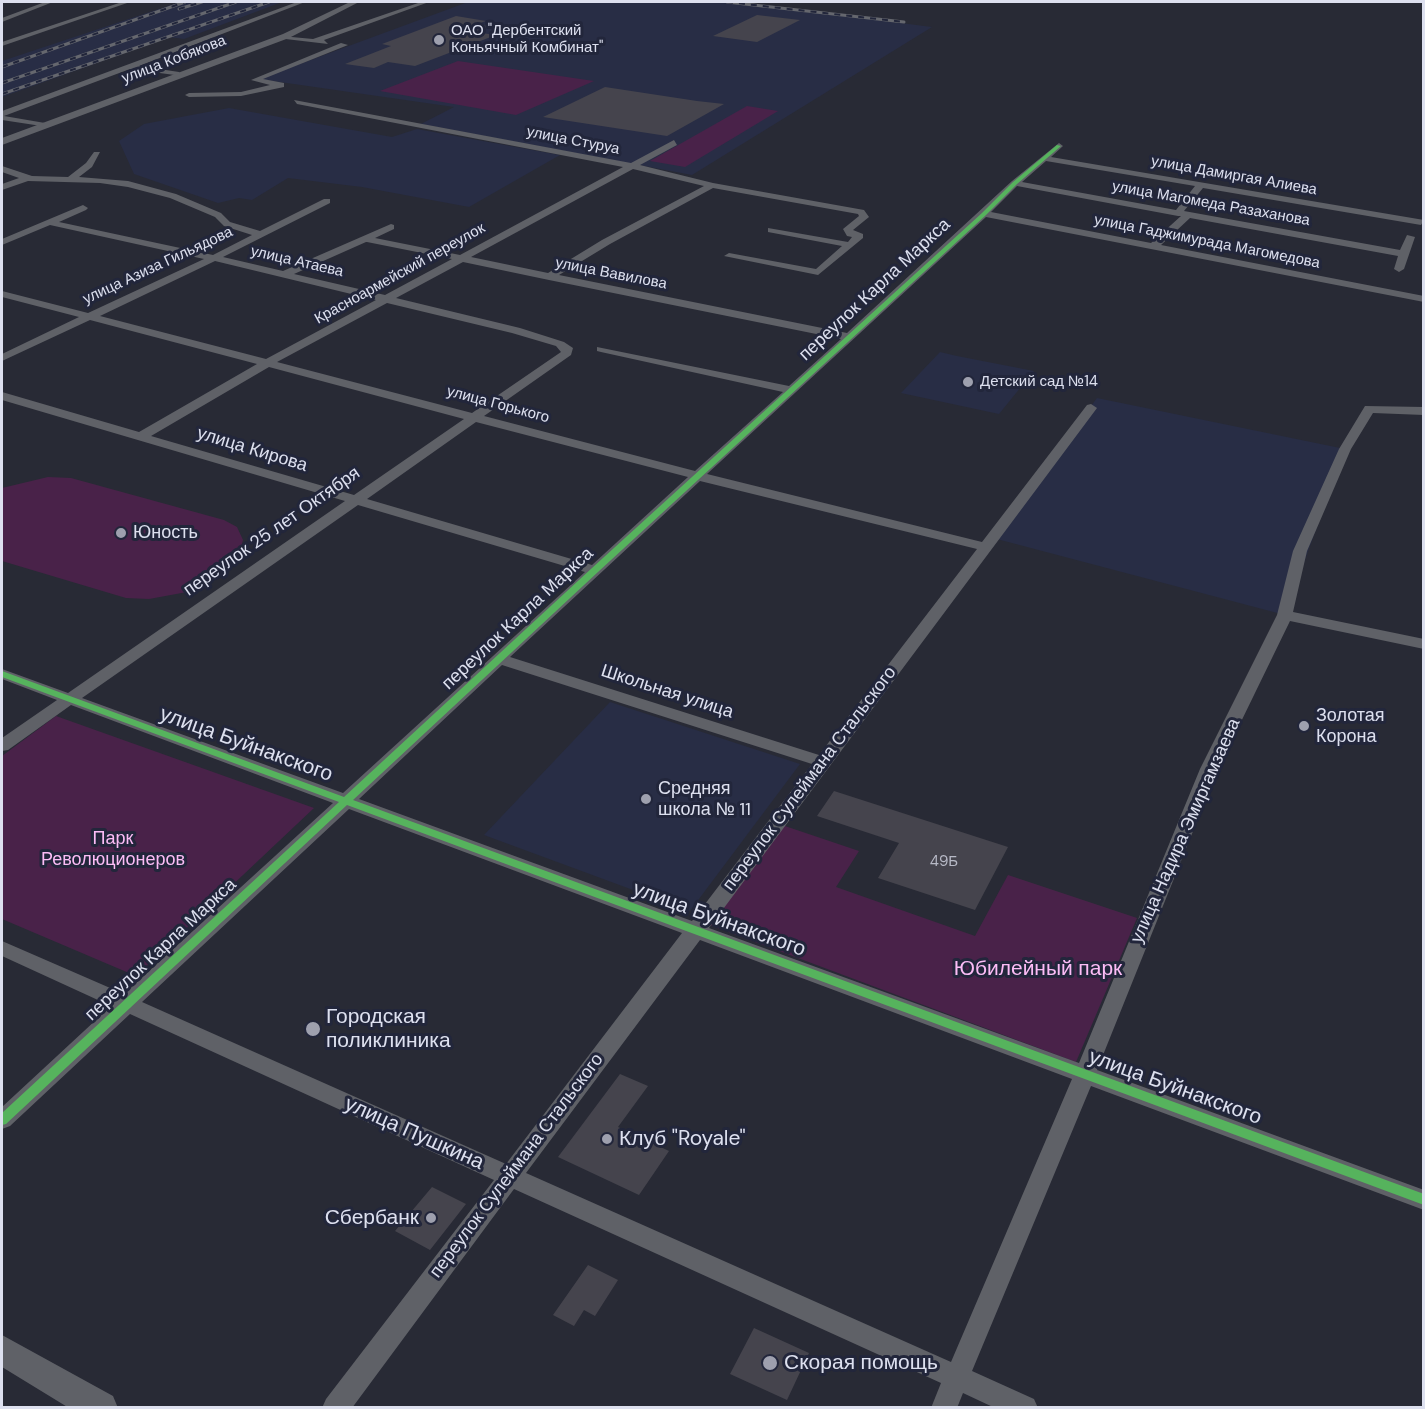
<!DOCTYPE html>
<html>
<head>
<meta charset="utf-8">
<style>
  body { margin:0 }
  #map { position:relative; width:1425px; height:1409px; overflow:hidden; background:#282a35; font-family:"DM Sans",sans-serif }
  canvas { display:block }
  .frame { position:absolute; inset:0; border:3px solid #dde0ef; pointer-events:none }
</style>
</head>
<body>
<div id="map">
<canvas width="1425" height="1409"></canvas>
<div class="frame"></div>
</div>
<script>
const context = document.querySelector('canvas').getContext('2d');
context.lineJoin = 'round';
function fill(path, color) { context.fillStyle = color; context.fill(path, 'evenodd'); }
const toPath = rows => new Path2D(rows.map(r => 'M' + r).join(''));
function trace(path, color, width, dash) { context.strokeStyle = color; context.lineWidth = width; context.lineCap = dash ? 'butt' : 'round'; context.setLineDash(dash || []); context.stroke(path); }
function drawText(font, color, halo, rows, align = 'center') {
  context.font = font + ' "DM Sans",sans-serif'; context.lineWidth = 6; context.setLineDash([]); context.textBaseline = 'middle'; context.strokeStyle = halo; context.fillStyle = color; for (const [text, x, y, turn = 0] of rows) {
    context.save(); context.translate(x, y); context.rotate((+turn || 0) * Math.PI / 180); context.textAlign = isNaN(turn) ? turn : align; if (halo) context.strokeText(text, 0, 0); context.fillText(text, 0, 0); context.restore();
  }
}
fill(toPath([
  [180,2,282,2,184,39,169,37,2,97,2,61],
  [468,2,737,2,932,27,692,175,421,124,454,107,259,79],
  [229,108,392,137,417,129,560,155,469,207,362,187,288,178,252,200,239,198,218,203,134,174,119,141,144,124],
  [940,352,957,356,1034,371,999,414,901,393],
  [1097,398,1345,449,1285,615,993,538],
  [610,702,800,764,690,911,484,835]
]), '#282d45');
fill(toPath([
  [458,61,594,81,516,115,380,91],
  [747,106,778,111,685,167,650,161],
  [48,477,71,478,224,520,237,527,243,540,239,554,225,569,187,592,149,599,126,598,2,561,2,488],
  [56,716,314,808,136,976,2,919,2,756],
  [779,824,859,851,836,887,975,936,1008,875,1137,918,1076,1062,707,924]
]), '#492249');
fill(toPath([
  [757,15,800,20,757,42,713,36],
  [456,16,486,21,477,24,490,26,474,32,496,35,415,66,388,62,374,68,345,64,391,46,382,44],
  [605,87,697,101,724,104,667,136,543,117],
  [834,791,1008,847,975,910,878,878,899,843,817,816],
  [620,1074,648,1086,618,1127,669,1151,639,1195,558,1157],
  [432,1187,466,1204,430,1250,395,1231],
  [588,1265,618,1280,595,1316,584,1310,574,1326,553,1315],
  [754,1328,809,1353,787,1400,730,1374]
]), '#45444d');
fill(toPath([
  [45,2,53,2,2,22,2,18,45,2],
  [122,2,130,2,2,46,2,42,122,2],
  [297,2,305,2,139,66,179,72,182,76,130,69,4,116,45,123,48,127,2,120,2,111,297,2],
  [421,2,429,2,324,40,328,44,277,38,281,36,313,39,421,2],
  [341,43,348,45,263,79,284,83,284,87,241,96,189,97,185,95,189,93,241,92,270,85,251,80,341,43],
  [294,100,631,163,674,140,677,145,640,165,713,183,864,210,869,217,853,230,863,234,863,238,818,275,724,256,729,253,816,269,842,246,768,232,768,228,848,242,852,237,847,236,843,229,859,216,858,214,713,188,610,244,559,275,847,333,1012,181,1059,143,1063,146,1051,157,1424,220,1421,225,1203,188,1184,211,1400,250,1407,235,1415,237,1404,269,1399,272,1394,269,1398,256,1190,218,1161,245,1424,296,1424,302,986,217,707,474,982,542,1087,405,1091,404,1097,408,709,928,1079,1063,1200,769,1277,615,1293,551,1339,449,1365,406,1424,407,1424,415,1373,413,1351,449,1307,551,1293,612,1424,639,1424,649,1290,621,1218,769,1097,1070,1424,1190,1424,1210,1091,1086,972,1371,1034,1399,1038,1408,995,1408,963,1393,957,1408,931,1408,941,1383,514,1189,352,1408,322,1408,326,1399,494,1180,130,1014,10,1126,2,1129,2,1107,111,1006,2,956,2,941,124,994,333,803,71,705,8,750,2,751,2,738,57,700,2,679,2,669,68,693,345,501,2,400,2,392,139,432,257,364,90,320,2,361,2,354,79,317,2,297,2,291,88,313,204,259,50,225,2,245,2,239,83,205,88,208,86,210,59,222,213,255,252,235,224,226,215,217,170,198,128,187,100,183,28,181,2,190,2,184,19,178,2,172,2,166,32,176,68,177,86,163,94,152,100,152,92,167,79,177,128,181,176,194,221,213,230,222,260,231,324,199,330,199,330,203,223,257,283,271,391,224,394,225,394,229,375,238,460,255,623,167,297,104,294,100],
  [1046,161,1195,186,1176,210,1022,182,1046,161],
  [633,169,704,186,602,240,548,273,471,257,633,169],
  [1017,186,1178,216,1181,216,1151,243,991,212,1017,186],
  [366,242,367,242,452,259,385,295,294,274,366,242],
  [215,261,376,300,266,359,100,316,215,261],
  [463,262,549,280,841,339,789,386,597,347,597,351,601,352,783,392,695,471,484,416,571,355,573,348,564,342,520,328,396,298,463,262],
  [387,303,512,333,556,346,561,352,472,413,277,362,387,303],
  [269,367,464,419,354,495,151,436,269,367],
  [476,422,688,477,592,565,367,499,476,422],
  [700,481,977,549,819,755,510,657,700,481],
  [358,505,585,572,343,793,82,698,358,505],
  [502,665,812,764,692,921,359,799,502,665],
  [349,809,682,933,506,1164,142,1002,349,809],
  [700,940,1072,1079,951,1362,526,1173,700,940]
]), '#5f6167');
fill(toPath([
  [350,2,359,2,289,38,2,145,2,138,283,34,350,2],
  [2,1335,113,1396,118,1408,69,1408,2,1367,2,1335]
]), '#5f6167');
const rail = toPath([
  [727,2,904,22],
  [179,9,202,2],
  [2,67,185,2],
  [2,83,236,2],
  [2,94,269,2]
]);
trace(rail, '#65676e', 3);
trace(rail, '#22263b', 2, [6]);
fill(toPath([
  [1057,145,1061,146,1017,184,986,215,598,572,353,800,1424,1194,1424,1205,347,805,6,1124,2,1125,2,1113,339,802,2,677,2,671,344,797,592,568,982,213,1013,182,1057,145]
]), '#56b35d');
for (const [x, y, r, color] of [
  [439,40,6,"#9ea0ae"],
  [968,382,6,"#9ea0ae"],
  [121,533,6,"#9ea0ae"],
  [1304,726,6,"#9ea0ae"],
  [646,799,6,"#9ea0ae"],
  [313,1029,8,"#9ea0ae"],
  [607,1139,6,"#9ea0ae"],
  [431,1218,6,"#9ea0ae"],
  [770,1363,8,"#9ea0ae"]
]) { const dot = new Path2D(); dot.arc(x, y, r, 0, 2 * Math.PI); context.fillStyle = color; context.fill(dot); trace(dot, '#22263b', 2); }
drawText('15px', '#dde0ef', '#22263b', [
  ["ОАО \"Дербентский",451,31],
  ["Коньячный Комбинат\"",451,48],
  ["Детский сад №14",980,382]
], 'left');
drawText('15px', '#dde0ef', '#22263b', [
  ["улица Кобякова",174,60,-21],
  ["улица Стуруа",573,141,11],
  ["улица Дамиргая Алиева",1234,176,10],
  ["улица Магомеда Разаханова",1211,204,10],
  ["улица Гаджимурада Магомедова",1207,242,11],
  ["улица Атаева",297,262,13],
  ["улица Азиза Гильядова",158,266,-25],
  ["Красноармейский переулок",400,274,-29],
  ["улица Вавилова",611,274,11],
  ["улица Горького",498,405,15]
]);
drawText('15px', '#b7b9c6', null, [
  ["49Б",944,862]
]);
drawText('18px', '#dde0ef', '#22263b', [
  ["переулок Карла Маркса",875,290,-43],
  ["улица Кирова",252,450,17],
  ["переулок 25 лет Октября",272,532,-35],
  ["переулок Карла Маркса",518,619,-43],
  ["Школьная улица",667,692,18],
  ["переулок Сулеймана Стальского",810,779,-53],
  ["улица Надира Эмиргамзаева",1186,831,-66],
  ["переулок Карла Маркса",161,950,-43],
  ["переулок Сулеймана Стальского",517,1166,-53]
]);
drawText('18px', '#dde0ef', '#22263b', [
  ["Юность",133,533],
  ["Золотая",1316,716],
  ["Корона",1316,737],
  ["Средняя",658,789],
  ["школа № 11",658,810]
], 'left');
drawText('18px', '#fcbcf6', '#22263b', [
  ["Парк",113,839],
  ["Революционеров",113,860]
]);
drawText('21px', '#dde0ef', '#22263b', [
  ["улица Буйнакского",246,745,20],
  ["улица Буйнакского",719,920,20],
  ["улица Буйнакского",1175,1088,20],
  ["улица Пушкина",414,1134,24]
]);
drawText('21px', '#fcbcf6', '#22263b', [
  ["Юбилейный парк",1038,969]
]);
drawText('21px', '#dde0ef', '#22263b', [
  ["Городская",326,1017],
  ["поликлиника",326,1041],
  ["Клуб \"Royale\"",619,1139],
  ["Сбербанк",419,1218,"right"],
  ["Скорая помощь",784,1363]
], 'left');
</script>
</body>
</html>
